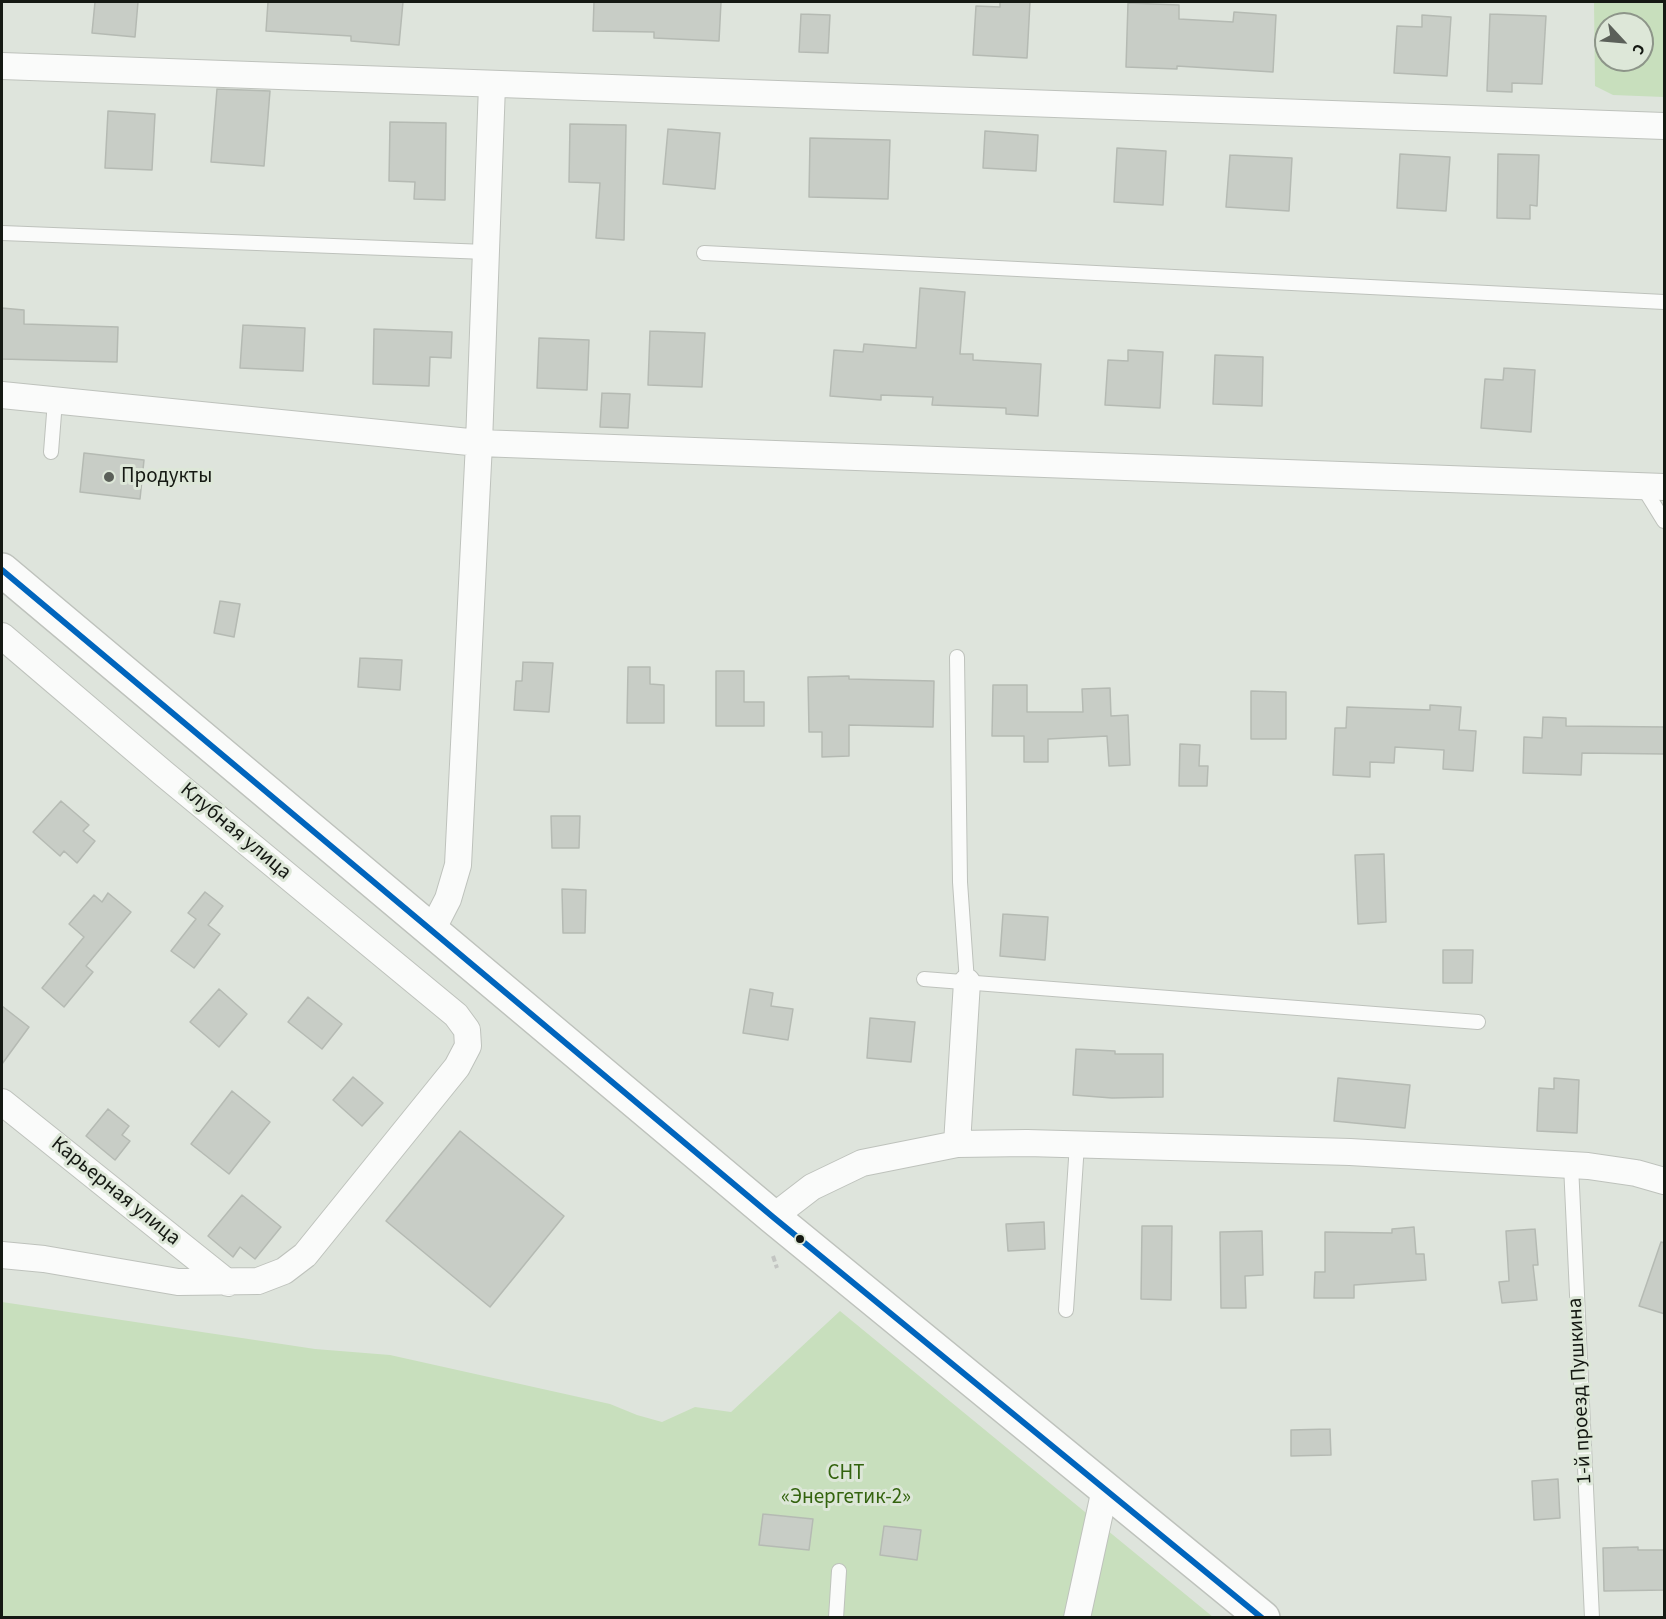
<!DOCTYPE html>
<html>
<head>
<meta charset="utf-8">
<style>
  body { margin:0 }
  #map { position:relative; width:1666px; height:1619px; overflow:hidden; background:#dee4dc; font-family:"Source Sans 3",sans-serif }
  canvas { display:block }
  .frame { position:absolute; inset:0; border:3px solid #151913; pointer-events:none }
  .north { position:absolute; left:1594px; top:12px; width:60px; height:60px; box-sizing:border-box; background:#dde7d8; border:2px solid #8d9589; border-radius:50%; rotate:116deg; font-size:16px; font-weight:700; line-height:24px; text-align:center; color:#151913 }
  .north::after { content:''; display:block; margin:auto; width:21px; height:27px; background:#5b6059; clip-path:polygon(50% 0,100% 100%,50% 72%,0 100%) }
</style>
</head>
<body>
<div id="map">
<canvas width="1666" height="1619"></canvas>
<div class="frame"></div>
<div class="north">С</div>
</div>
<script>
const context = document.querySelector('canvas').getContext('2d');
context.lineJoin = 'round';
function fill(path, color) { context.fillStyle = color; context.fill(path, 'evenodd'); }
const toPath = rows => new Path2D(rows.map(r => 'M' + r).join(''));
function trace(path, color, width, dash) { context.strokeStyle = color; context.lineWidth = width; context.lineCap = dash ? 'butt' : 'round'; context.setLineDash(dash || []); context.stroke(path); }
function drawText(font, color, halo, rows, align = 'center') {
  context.font = font + ' "Source Sans 3",sans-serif'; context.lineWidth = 6; context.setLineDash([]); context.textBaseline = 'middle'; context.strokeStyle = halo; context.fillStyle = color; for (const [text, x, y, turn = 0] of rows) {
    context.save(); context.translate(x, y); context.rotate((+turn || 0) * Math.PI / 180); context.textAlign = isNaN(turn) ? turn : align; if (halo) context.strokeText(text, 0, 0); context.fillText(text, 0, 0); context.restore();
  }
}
fill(toPath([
  [1594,2,1664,2,1664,97,1613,95,1595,86],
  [1606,24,1642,24,1642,60,1606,60],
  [2,1302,315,1349,390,1355,610,1404,637,1415,662,1422,695,1407,731,1412,840,1311,1213,1617,2,1618]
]), '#c8dfbd');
const building = toPath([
  [95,2,138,2,135,37,92,33,95,2],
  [268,2,403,2,399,45,351,41,351,36,266,31,268,2],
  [594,2,721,2,719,41,654,38,654,32,593,31,594,2],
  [1000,2,1030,2,1027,58,973,55,976,6,1000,7,1000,2],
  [1128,3,1179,5,1179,19,1233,22,1234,12,1276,15,1273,72,1177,66,1177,69,1126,67,1128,3],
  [801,14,830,15,828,53,799,52,801,14],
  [1490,14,1546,16,1542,84,1512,83,1512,92,1487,91,1490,14],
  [1422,15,1451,17,1447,76,1394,73,1397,26,1422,27,1422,15],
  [217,89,270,91,264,166,211,162,217,89],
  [108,111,155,114,152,170,105,168,108,111],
  [390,122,446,123,445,200,414,199,415,182,389,181,390,122],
  [570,124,626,125,624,240,596,238,600,183,569,182,570,124],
  [668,129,720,133,715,189,663,184,668,129],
  [985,131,1038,135,1036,171,983,168,985,131],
  [810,138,890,140,888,199,809,197,810,138],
  [1117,148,1166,151,1163,205,1114,202,1117,148],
  [1400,154,1450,157,1446,211,1397,208,1400,154],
  [1498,154,1539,155,1537,206,1530,205,1530,219,1497,218,1498,154],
  [1230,155,1292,158,1289,211,1226,207,1230,155],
  [920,288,965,292,960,354,973,354,973,360,1041,364,1038,416,1006,414,1006,408,932,405,933,397,881,395,881,400,830,396,834,350,863,352,864,344,916,348,920,288],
  [2,308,24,310,24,324,118,327,117,362,2,359,2,308],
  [243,325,305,328,303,371,240,368,243,325],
  [374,329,452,332,451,358,430,357,429,386,373,384,374,329],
  [650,331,705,333,702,387,648,385,650,331],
  [539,338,589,340,587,390,537,388,539,338],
  [1128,350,1163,352,1160,408,1105,405,1108,360,1128,361,1128,350],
  [1215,355,1263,357,1262,406,1213,404,1215,355],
  [1504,368,1535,370,1531,432,1481,428,1485,379,1503,380,1504,368],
  [602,393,630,394,628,428,600,427,602,393],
  [84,453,144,460,140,499,80,492,84,453],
  [220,601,240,604,234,637,214,633,220,601],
  [360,658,402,660,400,690,358,687,360,658],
  [523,662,553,663,549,712,514,710,516,681,522,681,523,662],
  [628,667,650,667,650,684,664,685,664,723,627,723,628,667],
  [716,671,744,671,744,702,764,702,764,726,716,726,716,671],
  [849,676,849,679,934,681,933,727,849,725,849,756,822,757,822,732,809,732,808,677,849,676],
  [993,685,1027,685,1027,712,1083,712,1082,689,1110,688,1111,716,1128,715,1130,765,1109,766,1107,736,1048,739,1048,762,1024,762,1024,736,992,736,993,685],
  [1251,691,1286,692,1286,739,1251,739,1251,691],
  [1430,705,1461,707,1459,730,1476,731,1473,771,1443,769,1444,750,1395,747,1394,763,1370,762,1370,777,1333,775,1335,728,1346,728,1347,707,1430,710,1430,705],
  [1543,717,1566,718,1566,726,1665,727,1665,754,1582,753,1581,775,1523,773,1524,737,1542,738,1543,717],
  [1180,744,1200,745,1199,766,1208,766,1207,786,1179,786,1180,744],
  [61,801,89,825,83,831,95,841,77,863,64,851,60,856,33,832,61,801],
  [551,816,580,816,579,848,552,848,551,816],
  [1384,854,1386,922,1358,924,1355,855,1384,854],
  [562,889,586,890,585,933,563,933,562,889],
  [205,892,223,906,208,925,220,934,194,968,171,951,196,919,188,913,205,892],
  [108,893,131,912,86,966,93,972,64,1007,42,988,84,937,69,924,94,895,102,902,108,893],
  [1003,914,1048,917,1045,960,1000,956,1003,914],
  [1443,950,1473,950,1472,983,1443,983,1443,950],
  [219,989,247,1014,219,1047,190,1022,219,989],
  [750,989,773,993,771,1006,793,1009,788,1040,743,1033,750,989],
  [308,997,342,1024,322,1049,288,1022,308,997],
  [2,1006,29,1027,2,1064,2,1006],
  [870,1018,915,1022,911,1062,867,1058,870,1018],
  [1076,1049,1115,1051,1115,1054,1163,1054,1163,1097,1112,1098,1073,1095,1076,1049],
  [353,1077,383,1103,362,1126,333,1100,353,1077],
  [1338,1078,1410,1085,1405,1128,1334,1121,1338,1078],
  [1554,1078,1579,1080,1577,1133,1537,1131,1539,1088,1554,1089,1554,1078],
  [232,1091,270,1122,229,1174,191,1144,232,1091],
  [108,1109,129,1126,122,1135,130,1141,115,1160,86,1136,108,1109],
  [460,1131,564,1216,490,1307,386,1221,460,1131],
  [242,1195,281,1227,255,1259,240,1247,233,1257,208,1236,242,1195],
  [1044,1222,1045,1249,1008,1251,1006,1224,1044,1222],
  [1142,1226,1172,1226,1171,1300,1141,1299,1142,1226],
  [1414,1227,1416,1254,1424,1254,1426,1280,1354,1285,1354,1298,1314,1298,1315,1272,1325,1272,1325,1232,1392,1233,1392,1229,1414,1227],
  [1535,1229,1538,1265,1533,1265,1537,1300,1502,1303,1499,1282,1509,1281,1506,1231,1535,1229],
  [1262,1231,1263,1275,1245,1276,1246,1308,1221,1308,1220,1232,1262,1231],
  [1661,1242,1665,1243,1665,1314,1639,1306,1661,1242],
  [1330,1429,1331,1455,1291,1456,1291,1430,1330,1429],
  [1558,1479,1560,1518,1534,1520,1532,1481,1558,1479],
  [763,1514,813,1519,809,1550,759,1545,763,1514],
  [884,1526,921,1530,917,1560,880,1555,884,1526],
  [1638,1547,1638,1550,1665,1550,1665,1590,1604,1591,1603,1548,1638,1547]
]);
fill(building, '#c8cdc6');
trace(building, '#b5bab3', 1.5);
const lane = toPath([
  [2,233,486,252],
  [704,253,1664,302],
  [51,452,55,401],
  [1643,487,1664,521],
  [957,657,960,882,967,982],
  [924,979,1478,1022],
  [1571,1165,1592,1618],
  [1066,1310,1077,1144],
  [836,1618,839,1571]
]);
const street = toPath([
  [2,66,1664,126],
  [2,395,479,443,1664,487],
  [2,636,163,773,456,1015,467,1030,468,1046,457,1067,305,1255,284,1271,258,1281,178,1282,44,1259,2,1255],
  [432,930,448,899,458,865,479,443,492,85],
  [2,1102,228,1283],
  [957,1144,967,982],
  [773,1217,812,1187,862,1163,957,1144,1027,1143,1350,1152,1588,1166,1636,1173,1664,1181],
  [1077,1618,1105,1489]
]);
const secondary = toPath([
  [2,570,773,1217,1263,1618]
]);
trace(lane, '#bec2bc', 16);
trace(street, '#bec2bc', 28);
trace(secondary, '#bec2bc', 36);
trace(toPath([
  [773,1256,777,1268]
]), '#c3c5c2', 4, [6, 3]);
trace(lane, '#fafbfa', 14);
trace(street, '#fafbfa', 26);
trace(secondary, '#fafbfa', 33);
trace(toPath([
  [2,570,773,1217,1262,1618]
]), '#0065bd', 6);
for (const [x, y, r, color] of [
  [109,477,6,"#5b6059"],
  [800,1239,5,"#151913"]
]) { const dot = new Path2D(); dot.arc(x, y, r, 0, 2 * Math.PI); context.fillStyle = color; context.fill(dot); trace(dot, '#dde7d8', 2); }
drawText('21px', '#151913', '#dde7d8', [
  ["Продукты",121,477]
], 'left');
drawText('21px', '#151913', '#dde7d8', [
  ["Клубная улица",235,832,40],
  ["Карьерная улица",115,1192,39],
  ["1-й проезд Пушкина",1581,1391,-93]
]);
drawText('21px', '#33630e', '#dde7d8', [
  ["СНТ",846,1474],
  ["«Энергетик-2»",846,1498]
]);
</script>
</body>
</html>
